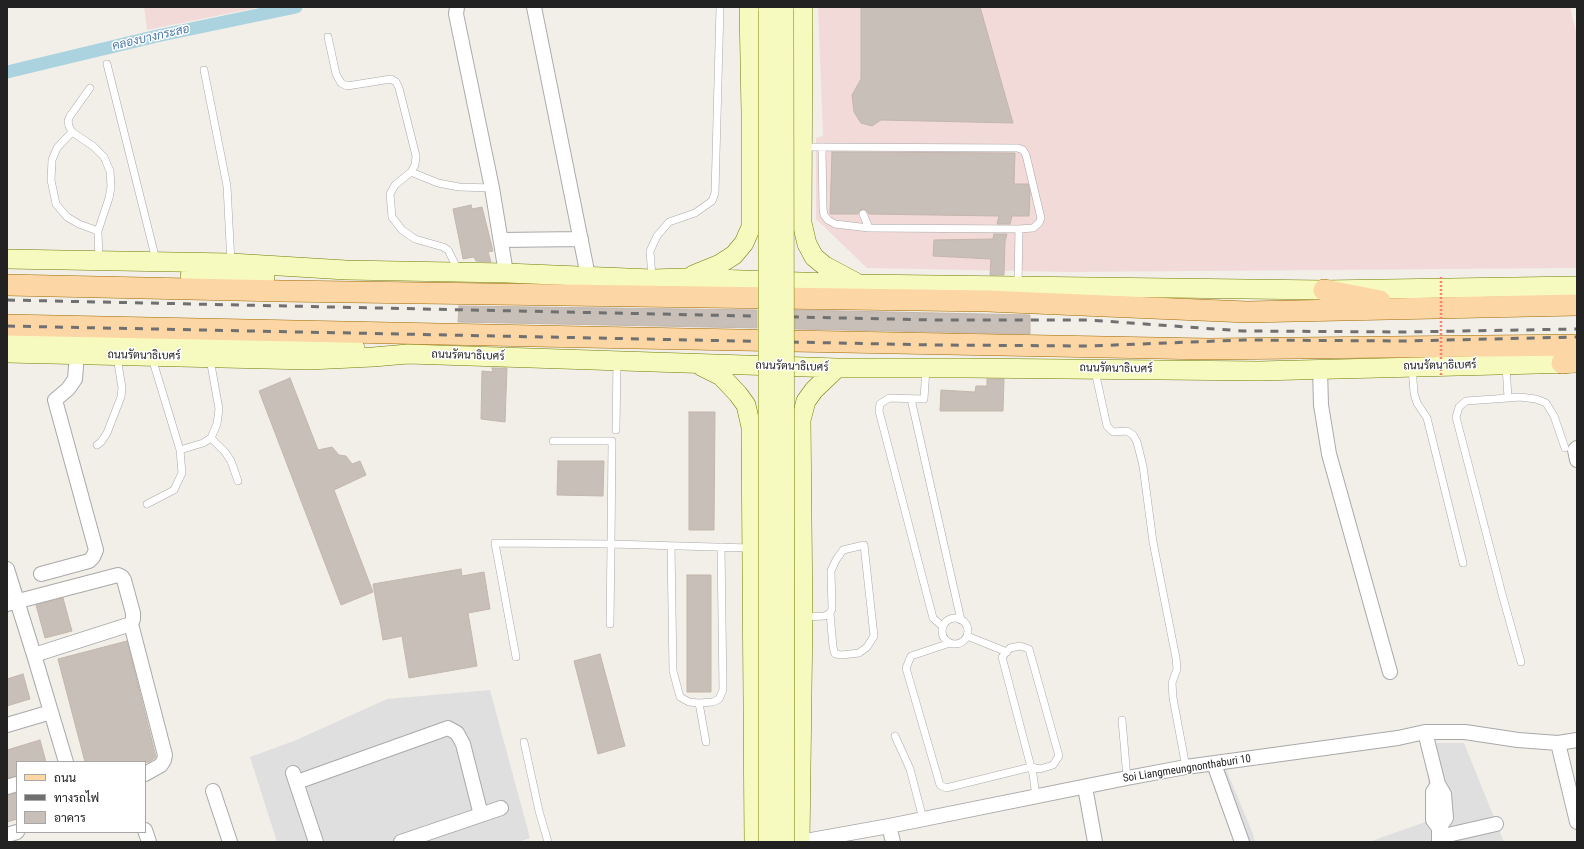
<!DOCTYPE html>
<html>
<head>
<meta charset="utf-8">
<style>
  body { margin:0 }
  #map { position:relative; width:1584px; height:849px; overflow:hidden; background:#f2efe9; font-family:"Roboto Condensed",Sarabun,sans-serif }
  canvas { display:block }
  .frame { position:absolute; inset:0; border:8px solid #222; pointer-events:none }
  .legend { position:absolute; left:16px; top:761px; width:130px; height:72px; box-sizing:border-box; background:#fff; border:1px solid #a7a7a7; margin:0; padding:5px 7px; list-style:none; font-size:12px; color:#222 }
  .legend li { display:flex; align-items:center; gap:8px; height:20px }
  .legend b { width:20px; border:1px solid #a7a7a7 }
</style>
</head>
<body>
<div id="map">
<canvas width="1584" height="849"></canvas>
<div class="frame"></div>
<ul class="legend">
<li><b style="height:5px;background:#fcd6a4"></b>ถนน</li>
<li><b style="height:5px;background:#707070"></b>ทางรถไฟ</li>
<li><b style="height:11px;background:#c7bfb8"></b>อาคาร</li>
</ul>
</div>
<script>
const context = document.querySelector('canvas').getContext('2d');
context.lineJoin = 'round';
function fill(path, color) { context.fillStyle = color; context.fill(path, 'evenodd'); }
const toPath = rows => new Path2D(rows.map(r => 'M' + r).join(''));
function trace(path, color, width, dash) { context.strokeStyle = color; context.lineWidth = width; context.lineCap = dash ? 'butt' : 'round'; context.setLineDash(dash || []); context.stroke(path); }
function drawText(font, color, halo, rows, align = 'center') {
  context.font = font + ' "Roboto Condensed",Sarabun,sans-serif'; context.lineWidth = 3; context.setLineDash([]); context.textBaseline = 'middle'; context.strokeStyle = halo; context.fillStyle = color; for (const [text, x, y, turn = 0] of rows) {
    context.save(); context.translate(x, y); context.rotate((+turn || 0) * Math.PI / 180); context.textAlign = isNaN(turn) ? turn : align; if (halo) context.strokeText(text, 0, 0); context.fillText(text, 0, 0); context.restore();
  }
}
fill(toPath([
  [490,690,530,838,518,842,277,842,250,757,294,741,387,699],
  [1421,743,1464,743,1504,842,1369,842,1428,821,1430,801,1427,768],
  [1226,769,1253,834,1255,842,1235,842,1210,773]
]), '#e0dfdf');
fill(toPath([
  [144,7,260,7,147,30],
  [818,7,1570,7,1577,36,1577,268,1068,272,867,268,816,219,816,138,823,136]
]), '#f2dad9');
trace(toPath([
  [7,72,157,36,296,7]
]), '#aad3df', 13);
const building = toPath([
  [861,7,980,7,1013,123,881,120,872,126,861,123,854,112,852,95,861,79,861,7],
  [832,152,1015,153,1014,184,1028,184,1030,192,1029,216,1012,216,1010,224,997,224,999,216,869,214,866,210,863,209,859,211,858,214,830,214,832,152],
  [471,205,472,209,482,207,493,251,488,252,491,262,476,261,474,257,463,259,453,209,471,205],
  [994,234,1007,234,1005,241,1004,275,990,275,991,259,933,256,934,240,993,239,994,234],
  [459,306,757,310,757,328,458,322,459,306],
  [795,310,1030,315,1030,334,795,329,795,310],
  [492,368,507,368,505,422,481,419,482,371,493,372,492,368],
  [290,378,318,450,332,447,339,455,346,456,352,464,360,461,366,475,334,490,373,592,341,605,259,391,290,378],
  [987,379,1004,379,1003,411,940,411,941,390,975,392,976,386,987,386,987,379],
  [689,412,715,412,714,530,689,530,689,412],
  [558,461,604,461,603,496,557,495,558,461],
  [461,569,462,576,484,572,490,609,468,613,477,666,409,678,402,636,383,640,373,584,461,569],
  [687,575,711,575,711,692,687,692,687,575],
  [63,598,72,631,45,638,36,605,63,598],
  [127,641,156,757,149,762,85,762,58,659,127,641],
  [600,654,625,746,598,754,574,661,600,654],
  [23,674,30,699,7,706,7,679,23,674],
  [40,740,46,762,17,762,17,776,7,778,7,750,40,740],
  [17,793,17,819,7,822,7,795,17,793]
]);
fill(building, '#c7bfb8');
trace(building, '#c4b6ab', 1);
const lane = toPath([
  [328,37,336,74,341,83,347,86,391,79,396,82,399,88,416,156,415,165,411,172,395,185,390,194,392,217,402,230,415,239,443,247,448,250,458,270],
  [107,64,156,260],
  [204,70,227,186,231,263],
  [90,88,70,116,68,121,69,126,72,132,93,146,104,157,110,171,111,187,109,198,98,231,99,261],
  [72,132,57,148,52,160,51,180,56,204,67,217,79,224,98,231],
  [804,147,1018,148,1023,150,1026,155,1041,218,1039,223,1033,228,1019,229,869,228,863,214],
  [822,147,823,209,824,215,828,220,835,224,869,228],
  [411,172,438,183,459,187,492,188],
  [652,278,650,251,657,236,669,222,695,213,712,201,715,193,720,7],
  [1018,285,1019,229],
  [152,358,180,450,203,443,211,438,217,424,219,409,210,359],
  [1506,365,1508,398,1520,397,1536,399,1546,403,1554,416,1565,448],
  [1412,367,1414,393,1417,403,1427,418,1463,563],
  [926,368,924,399,889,398,880,404,879,411,933,618,943,627],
  [1095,371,1107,426,1113,432,1127,431,1133,435,1137,442,1143,466,1153,542,1176,658,1177,669,1172,683,1173,698,1186,767],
  [1508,398,1466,401,1459,407,1456,417,1502,594,1521,662],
  [911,399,961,620],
  [616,430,617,361],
  [211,438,225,452,231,461,238,481],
  [97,445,101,442,107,433,121,397,122,388,117,357],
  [147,504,174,490,182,473,180,450],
  [671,547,673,671,680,697,689,702,699,703,713,702,719,699,723,690,721,547],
  [804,617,825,616,830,613,832,609,831,571,836,560,843,550,864,545,874,636,867,647,859,653,842,655,835,654,833,647,830,613],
  '942 631a13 13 0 1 1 26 0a13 13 0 1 1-26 0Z',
  [610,624,611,544,750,548],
  [967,636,1007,652],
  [950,643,911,656,906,668,940,785,946,788,1031,767,1040,769,1053,765,1059,756,1029,649,1020,646,1010,648,1002,657,1031,767,1033,774,1036,797],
  [516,657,495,543,611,544,612,441,553,441],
  [699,703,706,742],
  [1122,720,1127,778],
  [895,736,910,769,923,819],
  [524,742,539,811,548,842]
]);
const street = toPath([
  [457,7,456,14,492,188,506,273],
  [534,7,588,276],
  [501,240,581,239],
  [1320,369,1321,405,1329,454,1390,672],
  [1577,448,1575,450,1577,460],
  [7,569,34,655,66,762],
  [41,574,89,561,93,557,96,550,55,400,68,389,75,379,77,354],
  [7,604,118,575,122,577,124,580,133,613,133,619,131,624,165,755,164,760,161,765,145,774],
  [34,655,131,624],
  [7,725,51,712],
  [1425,732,1438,784,1444,794,1446,818,1439,828],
  [1558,743,1577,822],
  [1214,764,1242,842],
  [293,773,316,842],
  [297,782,448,728,457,733,463,744,481,815],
  [1438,784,1433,792,1433,820,1439,828,1439,842],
  [7,787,17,784],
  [1085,787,1095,842],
  [213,791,230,842],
  [889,826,893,842],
  [145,830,149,842],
  [7,835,17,832],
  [1439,837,1496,824],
  [401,842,501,808],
  [800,842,889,826,1127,778,1186,767,1398,738,1425,732,1465,732,1518,740,1558,743,1577,740]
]);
const secondary = toPath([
  [803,7,802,223,807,244,814,257,825,266,855,282],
  [7,259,231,263,346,270,506,273,652,279,686,278,858,284,1324,290,1577,286],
  [693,275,720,264,734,255,744,243,751,227,751,112,749,7],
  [190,276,265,277],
  [7,338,244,342,355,348],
  [7,353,309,360,373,357,408,354,837,368,967,368,1259,371,1577,363],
  [701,366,721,376,738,394,746,405,751,427,754,842],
  [800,842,803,617,801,420,806,401,814,390,837,368]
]);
const primary = toPath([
  [7,285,281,291,987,301,1247,312,1577,305],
  [1324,290,1380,301],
  [7,325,584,337,1208,349,1577,345],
  [1562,363,1577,361]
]);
trace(lane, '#a9a9a9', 8);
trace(street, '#a9a9a9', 16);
trace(secondary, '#707d05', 20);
trace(primary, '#a06b00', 22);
trace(lane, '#fff', 7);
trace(street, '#fff', 14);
trace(secondary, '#f7fabf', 19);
trace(primary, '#fcd6a4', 21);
trace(toPath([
  [7,300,936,320,1089,320,1243,331,1404,332,1577,329],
  [7,326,936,345,1090,346,1243,340,1404,341,1577,337]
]), '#707070', 3, [8, 8]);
const secondaryBridge = toPath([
  [784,10,785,842],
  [768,11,768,842]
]);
trace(secondaryBridge, '#707d05', 20, []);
trace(toPath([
  [1441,277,1441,375]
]), '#fa8072', 2.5, [2, 2]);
trace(secondaryBridge, '#f7fabf', 19);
drawText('11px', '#222', '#fff', [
  ["ถนนรัตนาธิเบศร์",144,356,1],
  ["ถนนรัตนาธิเบศร์",468,356,2],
  ["ถนนรัตนาธิเบศร์",1440,366,-1],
  ["ถนนรัตนาธิเบศร์",792,367,2],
  ["ถนนรัตนาธิเบศร์",1116,369,1],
  ["Soi Liangmeungnonthaburi 10",1187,769,-9]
]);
drawText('italic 12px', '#4a7aab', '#fff', [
  ["คลองบางกระสอ",151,38,-13]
]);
</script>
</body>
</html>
